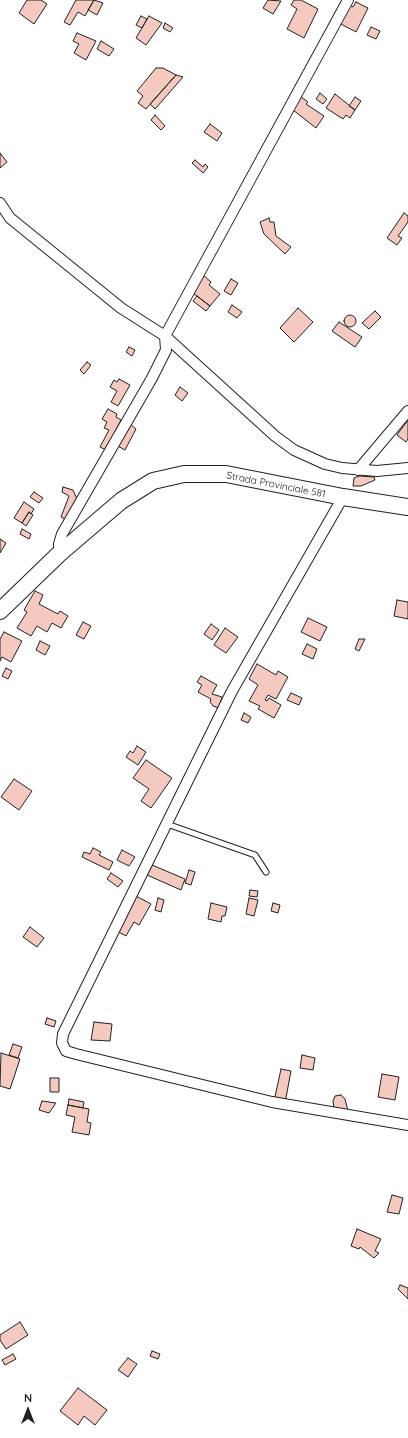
<!DOCTYPE html>
<html>
<head>
<meta charset="utf-8">
<style>
  body { margin:0 }
  #map { position:relative; width:408px; height:1438px; overflow:hidden; background:#fff; font-family:Quicksand,sans-serif }
  canvas { display:block }
  .north { position:absolute; left:8px; top:1390px; width:40px; height:40px; -webkit-text-stroke:3px #fff; paint-order:stroke; rotate:0deg; font-size:11px; font-weight:700; line-height:16px; text-align:center; color:#222 }
  .north::after { content:''; display:block; margin:auto; width:14px; height:18px; background:#222; clip-path:polygon(50% 0,100% 100%,50% 72%,0 100%) }
</style>
</head>
<body>
<div id="map">
<canvas width="408" height="1438"></canvas>
<div class="north">N</div>
</div>
<script>
const context = document.querySelector('canvas').getContext('2d');
context.lineJoin = 'round';
function fill(path, color) { context.fillStyle = color; context.fill(path, 'evenodd'); }
const toPath = rows => new Path2D(rows.map(r => 'M' + r).join(''));
function trace(path, color, width, dash) { context.strokeStyle = color; context.lineWidth = width; context.lineCap = dash ? 'butt' : 'round'; context.setLineDash(dash || []); context.stroke(path); }
function drawText(font, color, halo, rows, align = 'center') {
  context.font = font + ' Quicksand,sans-serif'; context.lineWidth = 3; context.setLineDash([]); context.textBaseline = 'middle'; context.strokeStyle = halo; context.fillStyle = color; for (const [text, x, y, turn = 0] of rows) {
    context.save(); context.translate(x, y); context.rotate((+turn || 0) * Math.PI / 180); context.textAlign = isNaN(turn) ? turn : align; if (halo) context.strokeText(text, 0, 0); context.fillText(text, 0, 0); context.restore();
  }
}
const building = toPath([
  [27,0,41,0,47,4,34,24,19,13,27,0],
  [76,0,94,0,85,16,78,12,70,25,64,22,76,0],
  [94,0,103,3,97,15,88,10,94,0],
  [268,0,281,1,273,14,263,8,268,0],
  [294,0,301,0,318,9,304,38,287,29,297,9,291,5,294,0],
  [356,2,368,8,356,32,339,23,348,4,353,7,356,2],
  [141,16,147,19,142,28,136,25,141,16],
  [149,16,162,23,146,45,136,38,149,16],
  [165,23,173,28,170,32,163,28,165,23],
  [371,27,380,31,376,39,367,35,371,27],
  [77,33,96,41,86,60,74,53,79,44,73,41,77,33],
  [101,41,114,49,109,56,97,49,101,41],
  [156,68,163,68,176,75,146,109,138,103,143,96,137,91,156,68],
  [176,75,183,77,155,109,150,104,176,75],
  [320,93,327,99,323,104,316,99,320,93],
  [335,94,355,110,350,118,346,115,343,119,326,108,335,94],
  [301,97,308,102,306,104,324,116,316,128,293,110,301,97],
  [355,97,361,101,355,110,349,106,355,97],
  [155,115,165,126,161,130,151,120,155,115],
  [210,124,222,133,217,141,204,132,210,124],
  [0,153,7,162,0,168,0,153],
  [195,160,203,167,205,164,208,167,203,173,192,163,195,160],
  [404,213,408,216,408,222,398,236,402,238,397,245,387,238,404,213],
  [269,218,270,222,274,222,276,236,291,247,285,254,264,234,260,222,269,218],
  [203,275,211,282,209,285,220,294,210,306,193,293,203,275],
  [231,279,238,283,231,295,224,291,231,279],
  [197,296,210,306,206,311,193,301,197,296],
  [232,305,242,312,237,318,228,312,232,305],
  [298,308,313,322,294,342,280,328,298,308],
  [375,311,381,317,369,329,362,323,375,311],
  '344 321a6 6 0 1 1 12 0a6 6 0 1 1-12 0Z',
  [339,322,362,337,355,347,332,331,339,322],
  [129,347,135,350,132,356,126,352,129,347],
  [87,362,91,365,84,374,80,370,87,362],
  [119,379,130,385,118,406,111,402,117,391,110,387,114,380,117,382,119,379],
  [180,387,188,393,182,401,175,395,180,387],
  [108,409,117,414,116,417,121,420,106,450,100,447,109,430,104,428,107,422,102,419,108,409],
  [408,420,408,439,406,442,397,435,408,420],
  [129,423,136,429,125,450,116,445,129,423],
  [359,476,374,477,375,480,361,486,353,486,354,478,359,476],
  [63,487,73,490,77,499,67,520,61,517,69,496,62,492,63,487],
  [34,492,43,498,39,503,30,497,34,492],
  [24,502,34,509,31,514,29,512,22,523,14,518,24,502],
  [29,512,33,515,26,526,22,523,29,512],
  [22,529,31,534,29,539,20,534,22,529],
  [0,539,6,543,0,553,0,539],
  [35,591,43,595,39,604,58,614,60,611,68,616,61,628,52,623,47,632,37,626,31,636,17,628,27,612,24,610,35,591],
  [397,600,408,602,408,619,394,616,397,600],
  [308,618,327,627,320,641,301,632,308,618],
  [83,622,91,626,84,639,76,635,83,622],
  [211,624,219,630,212,640,204,634,211,624],
  [225,628,238,637,226,653,214,645,225,628],
  [4,632,22,641,11,662,2,657,0,661,0,639,4,632],
  [359,639,365,639,359,651,355,649,359,639],
  [40,641,50,646,45,655,36,650,40,641],
  [307,644,317,649,313,659,302,654,307,644],
  [257,664,276,675,278,671,288,677,276,699,268,695,265,700,267,701,269,698,281,705,274,718,258,709,260,706,249,701,258,685,249,679,257,664],
  [6,668,12,671,8,679,2,676,6,668],
  [201,676,217,685,212,694,222,697,219,708,213,706,210,702,211,699,198,692,202,685,197,682,201,676],
  [291,693,302,698,299,705,287,700,291,693],
  [244,713,251,717,248,723,241,720,244,713],
  [137,746,146,752,138,765,126,757,130,751,133,753,137,746],
  [146,760,172,778,151,808,141,801,149,789,133,778,146,760],
  [14,779,32,791,19,810,1,797,14,779],
  [93,848,101,852,99,855,113,862,109,870,82,857,84,852,90,854,93,848],
  [122,850,135,857,129,866,117,860,122,850],
  [152,865,185,879,181,890,147,875,152,865],
  [189,870,195,872,191,885,185,883,189,870],
  [111,873,123,881,118,887,107,879,111,873],
  [250,890,258,891,257,897,249,896,250,890],
  [136,896,151,904,139,925,134,922,126,936,117,931,136,896],
  [158,898,164,900,161,912,155,910,158,898],
  [249,898,258,900,254,916,246,914,249,898],
  [211,903,227,907,225,916,222,916,221,922,208,919,211,903],
  [273,903,280,905,278,913,271,911,273,903],
  [30,927,44,938,37,947,23,937,30,927],
  [47,1018,56,1021,54,1027,45,1024,47,1018],
  [94,1022,112,1024,110,1041,91,1040,94,1022],
  [13,1044,22,1047,18,1058,9,1055,13,1044],
  [1,1053,20,1059,10,1089,0,1086,1,1053],
  [302,1055,315,1058,313,1070,300,1068,302,1055],
  [281,1069,291,1071,285,1103,274,1101,281,1069],
  [382,1074,399,1077,395,1100,378,1097,382,1074],
  [50,1078,59,1078,59,1092,50,1092,50,1078],
  [341,1095,345,1099,348,1111,334,1108,333,1101,335,1096,341,1095],
  [69,1099,84,1102,83,1108,68,1105,69,1099],
  [42,1101,56,1103,49,1113,39,1110,42,1101],
  [68,1105,89,1109,87,1122,91,1123,89,1135,72,1132,75,1117,66,1115,68,1105],
  [392,1195,403,1198,399,1214,387,1212,392,1195],
  [357,1229,381,1239,375,1251,379,1253,374,1258,360,1247,359,1249,351,1246,357,1229],
  [400,1285,408,1288,408,1299,398,1289,400,1285],
  [20,1322,28,1335,6,1349,0,1340,0,1335,20,1322],
  [152,1351,160,1354,158,1359,150,1356,152,1351],
  [13,1354,16,1359,5,1365,2,1360,13,1354],
  [128,1358,137,1364,128,1377,118,1370,128,1358],
  [78,1388,107,1410,95,1425,84,1416,78,1425,60,1411,78,1388]
]);
fill(building, '#f3c9c0');
trace(building, '#222', 1);
const lane = toPath([
  [167,824,255,855,266,872]
]);
const street = toPath([
  [0,203,10,218,121,308,165,336,275,436,294,450,325,464,342,468,377,471,408,468],
  [358,470,408,411],
  [343,497,232,691,63,1034,62,1043,66,1051,76,1054,272,1102,408,1125],
  [59,554,59,544,62,534,152,378,166,350,165,336,348,0]
]);
const primary = toPath([
  [0,611,59,554,121,501,153,481,184,474,226,474,343,497,408,507]
]);
trace(lane, '#222', 7);
trace(street, '#222', 12);
trace(primary, '#222', 18);
trace(lane, '#fff', 5);
trace(street, '#fff', 10);
trace(primary, '#fff', 16);
drawText('10px', '#222', '#fff', [
  ["Strada Provinciale 581",276,485,11]
]);
</script>
</body>
</html>
